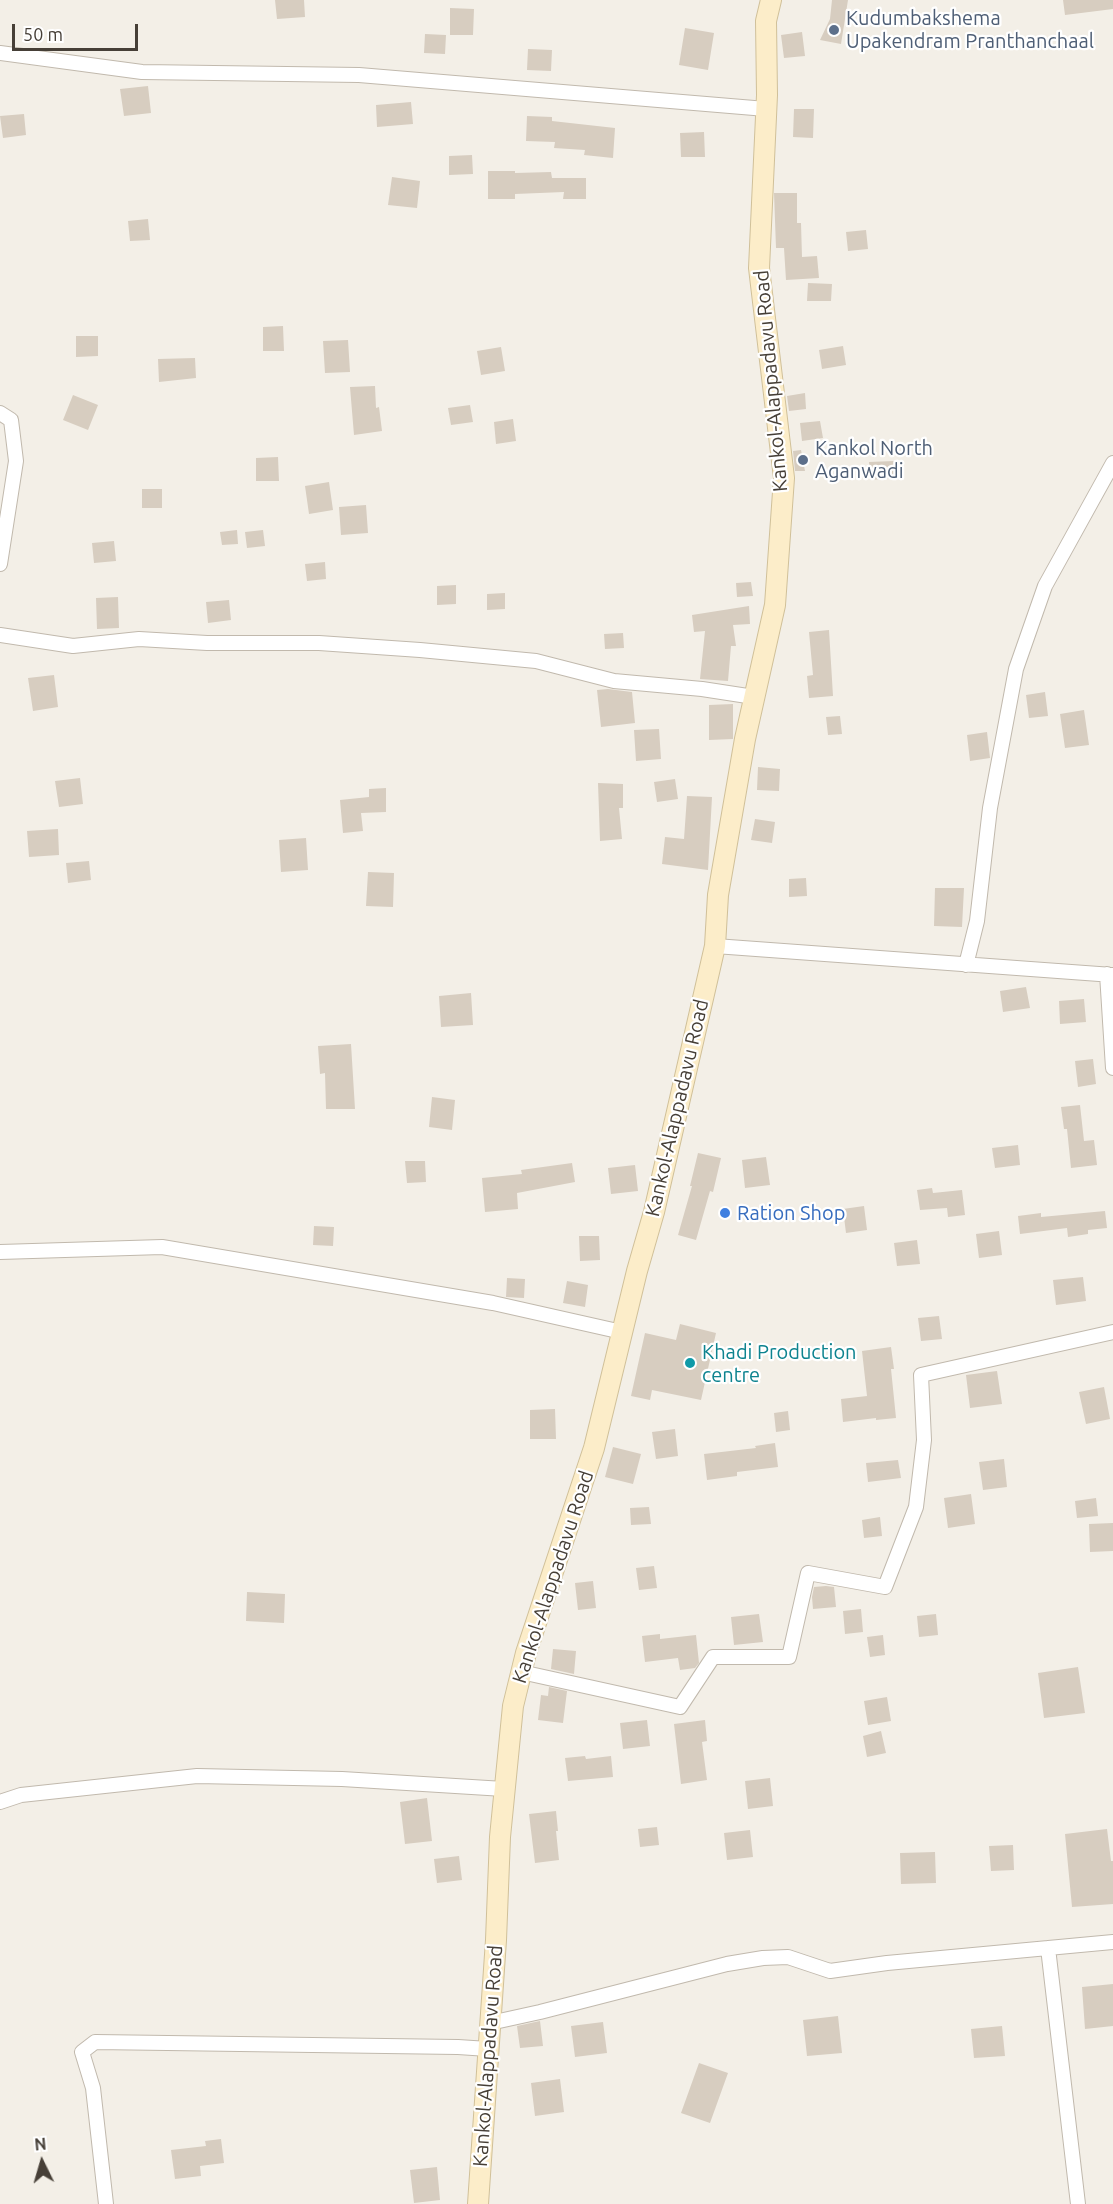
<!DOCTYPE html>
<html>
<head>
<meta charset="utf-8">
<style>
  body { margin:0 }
  #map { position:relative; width:1113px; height:2204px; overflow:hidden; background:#f3efe7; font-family:Ubuntu,sans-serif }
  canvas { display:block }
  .north { position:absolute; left:12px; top:2132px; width:60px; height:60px; -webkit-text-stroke:4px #fff; paint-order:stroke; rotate:355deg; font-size:16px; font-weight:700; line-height:24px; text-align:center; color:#463f37 }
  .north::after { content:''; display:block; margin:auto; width:21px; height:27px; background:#463f37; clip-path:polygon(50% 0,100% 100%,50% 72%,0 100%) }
  .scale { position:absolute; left:12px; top:24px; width:126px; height:27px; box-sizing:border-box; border:3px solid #463f37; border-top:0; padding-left:8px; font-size:18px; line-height:21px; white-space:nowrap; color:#463f37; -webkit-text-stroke:4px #fff; paint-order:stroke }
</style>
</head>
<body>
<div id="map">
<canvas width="1113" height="2204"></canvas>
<div class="north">N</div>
<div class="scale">50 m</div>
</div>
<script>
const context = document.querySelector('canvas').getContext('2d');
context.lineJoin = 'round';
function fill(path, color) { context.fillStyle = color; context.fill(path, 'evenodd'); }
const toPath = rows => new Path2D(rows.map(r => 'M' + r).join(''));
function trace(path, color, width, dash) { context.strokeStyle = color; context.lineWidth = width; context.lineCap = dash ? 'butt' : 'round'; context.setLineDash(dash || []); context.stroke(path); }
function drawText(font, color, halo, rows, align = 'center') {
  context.font = font + ' Ubuntu,sans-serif'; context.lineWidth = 4.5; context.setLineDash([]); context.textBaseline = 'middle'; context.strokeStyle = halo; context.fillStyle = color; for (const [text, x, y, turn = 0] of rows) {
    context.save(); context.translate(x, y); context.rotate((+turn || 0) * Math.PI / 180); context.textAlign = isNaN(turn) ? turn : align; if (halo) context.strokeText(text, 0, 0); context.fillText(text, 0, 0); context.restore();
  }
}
fill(toPath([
  [275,0,304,0,305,17,277,19],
  [832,0,848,0,841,44,820,40,830,19],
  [1063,0,1113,0,1113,9,1065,15],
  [450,8,474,9,473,35,450,35],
  [685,28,714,33,708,70,679,65],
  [802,32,805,56,784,58,781,35],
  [425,34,446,35,445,54,424,53],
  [528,49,552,50,551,71,527,70],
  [148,86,151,113,124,116,120,89],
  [411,102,413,124,377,127,376,105],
  [794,109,814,109,813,138,793,137],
  [24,114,26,135,3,138,0,116],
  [527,116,552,117,552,121,615,128,613,158,584,155,585,150,554,148,555,142,526,141],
  [704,132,705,157,681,157,680,133],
  [472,155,473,174,449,175,449,156],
  [488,171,515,171,515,173,551,172,552,178,586,178,586,199,563,199,564,192,515,194,515,199,488,199],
  [392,177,420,181,417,208,388,205],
  [774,193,797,193,797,223,801,223,802,257,817,256,819,278,786,280,784,248,776,248],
  [148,219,150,240,130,241,128,221],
  [866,230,868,249,848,251,846,232],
  [808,283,832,284,831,301,807,301],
  [283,326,284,351,263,351,263,327],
  [76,336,98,336,98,356,76,357],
  [348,340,350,372,325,373,323,341],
  [843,346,846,365,822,369,819,350],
  [501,347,505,371,481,375,477,351],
  [195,358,196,378,159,382,158,359],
  [375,386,376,408,379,407,382,431,354,435,350,387],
  [805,393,806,409,789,411,787,396],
  [73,395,98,405,88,430,63,420],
  [470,405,473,422,451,425,448,408],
  [513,419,516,441,496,444,494,422],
  [820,421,823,438,802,441,800,423],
  [801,450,805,471,795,471,793,451],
  [278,457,279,481,256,481,256,458],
  [894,461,895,478,870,480,869,462],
  [329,482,333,510,309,514,305,486],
  [142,489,162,489,162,508,142,508],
  [366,505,368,533,341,535,339,507],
  [237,530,238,544,222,545,220,532],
  [263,530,265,546,247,548,245,532],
  [114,541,116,561,94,563,92,543],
  [325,562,326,579,307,581,305,564],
  [751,582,753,596,737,597,736,583],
  [456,585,456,604,437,605,437,586],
  [505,593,505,609,487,610,487,594],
  [118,597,119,628,97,629,96,598],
  [229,600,231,620,208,623,206,602],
  [749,606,750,624,733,625,736,646,731,646,728,681,700,679,705,631,694,632,692,615],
  [829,630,833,696,809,698,807,676,813,675,809,632],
  [623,633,624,648,605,649,604,634],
  [54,675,58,707,33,711,28,678],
  [608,689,632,692,635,723,601,727,597,690],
  [1045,692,1048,716,1029,718,1026,695],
  [733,704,733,739,709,740,709,705],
  [1084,710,1089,745,1065,748,1060,714],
  [840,716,842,734,828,735,826,717],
  [659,729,661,759,636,761,634,730],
  [987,732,990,758,970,761,967,735],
  [758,767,780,769,779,791,757,790],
  [80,778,83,804,59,807,55,781],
  [675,779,678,799,657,802,654,782],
  [598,783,623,784,623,808,619,808,622,839,600,841],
  [386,788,386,812,361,813,363,831,343,833,340,800,369,797,369,789],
  [687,796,712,797,708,870,662,864,665,837,684,839],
  [755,819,775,822,772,843,751,840],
  [58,829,59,855,29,857,27,831],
  [306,838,308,870,281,872,279,840],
  [89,861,91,880,68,883,66,863],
  [368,872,394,873,393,907,366,906],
  [806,878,807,896,789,897,789,879],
  [935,888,964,888,962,927,934,926],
  [1026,987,1030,1008,1003,1012,1000,991],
  [471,993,473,1025,441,1027,439,996],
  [1084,999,1086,1022,1060,1024,1059,1001],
  [351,1044,355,1109,326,1109,325,1073,320,1074,318,1046],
  [1093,1059,1096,1084,1078,1087,1075,1061],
  [432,1097,455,1100,452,1130,429,1127],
  [1080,1105,1084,1141,1094,1140,1097,1165,1071,1168,1067,1129,1064,1129,1061,1107],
  [1018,1145,1020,1165,995,1168,992,1148],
  [698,1153,721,1158,713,1192,710,1191,696,1240,678,1235,692,1186,690,1186],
  [766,1157,770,1185,745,1188,742,1160],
  [405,1161,425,1161,426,1182,407,1183],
  [572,1163,575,1182,517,1193,518,1209,485,1212,482,1178,522,1174,521,1170],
  [635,1165,638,1191,611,1194,608,1168],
  [932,1188,933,1193,962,1190,965,1215,948,1217,947,1208,920,1210,917,1190],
  [864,1206,867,1230,846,1233,843,1209],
  [1105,1211,1107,1228,1088,1230,1088,1234,1068,1237,1067,1228,1020,1234,1018,1216,1041,1213,1041,1217],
  [314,1226,334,1227,333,1246,313,1245],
  [999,1231,1002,1255,979,1258,976,1234],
  [579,1236,599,1236,600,1260,580,1261],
  [917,1240,920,1264,897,1266,894,1243],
  [1083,1277,1086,1301,1056,1305,1053,1280],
  [507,1278,525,1279,524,1298,506,1297],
  [567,1281,588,1285,585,1307,563,1303],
  [939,1316,942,1339,921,1341,918,1318],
  [680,1324,716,1333,701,1400,652,1390,650,1400,631,1396,645,1333,676,1340],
  [891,1347,894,1369,891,1369,896,1418,876,1420,876,1418,843,1422,841,1399,867,1396,862,1351],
  [997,1371,1002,1404,970,1408,966,1375],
  [1104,1387,1110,1419,1086,1424,1079,1392],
  [555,1409,556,1439,530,1439,530,1410],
  [788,1411,790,1430,776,1432,774,1413],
  [675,1429,678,1456,656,1459,652,1432],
  [775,1443,778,1467,737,1472,737,1476,707,1480,704,1454,756,1448,755,1446],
  [613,1447,641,1454,633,1484,605,1477],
  [1004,1459,1007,1487,983,1490,979,1462],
  [898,1460,901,1478,868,1482,866,1463],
  [971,1494,975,1524,948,1528,944,1498],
  [1096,1498,1098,1516,1077,1518,1075,1501],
  [649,1507,651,1524,631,1525,630,1508],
  [880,1517,882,1536,864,1538,862,1520],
  [1113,1523,1113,1551,1090,1552,1089,1524],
  [654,1566,657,1588,639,1590,636,1568],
  [593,1581,596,1608,578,1610,575,1583],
  [826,1586,834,1587,836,1607,813,1609,812,1597,814,1587],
  [247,1592,285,1594,284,1623,246,1621],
  [861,1609,863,1632,845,1634,843,1611],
  [759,1614,763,1642,734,1645,731,1617],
  [936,1614,938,1635,919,1637,917,1616],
  [660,1634,660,1639,696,1635,699,1663,695,1668,680,1670,678,1658,645,1662,642,1636],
  [883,1635,885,1655,870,1657,867,1637],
  [553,1649,576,1651,574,1674,551,1669],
  [1078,1667,1085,1713,1044,1718,1038,1673],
  [549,1687,567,1691,563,1723,538,1720,541,1695,548,1696],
  [887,1697,891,1721,868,1725,864,1701],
  [647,1720,650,1746,623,1749,620,1723],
  [705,1720,707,1741,702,1742,707,1780,681,1784,674,1724],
  [881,1731,886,1753,867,1757,863,1736],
  [585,1756,586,1759,611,1756,613,1777,568,1781,565,1758],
  [770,1778,773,1806,748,1809,745,1781],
  [427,1798,432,1841,405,1844,400,1802],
  [556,1811,558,1831,556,1831,559,1860,535,1863,529,1814],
  [657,1827,659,1845,640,1847,638,1829],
  [1107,1829,1111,1861,1113,1861,1113,1904,1072,1907,1065,1834],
  [750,1830,753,1857,727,1860,724,1833],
  [1013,1845,1014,1870,991,1871,989,1846],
  [935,1852,936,1883,901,1884,900,1853],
  [459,1856,462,1880,437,1883,434,1859],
  [1113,1984,1113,2026,1085,2029,1082,1987],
  [838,2016,842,2053,807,2056,803,2020],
  [540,2021,543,2046,520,2048,517,2026],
  [603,2022,607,2053,575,2057,571,2026],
  [1002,2026,1005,2056,974,2058,971,2029],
  [699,2063,728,2073,710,2123,681,2113],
  [560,2079,564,2112,535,2116,531,2083],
  [221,2139,224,2163,200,2166,201,2176,175,2179,171,2150,206,2146,205,2141],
  [437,2167,440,2200,414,2203,410,2170]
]), '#d7cdc0');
const minor = toPath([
  [0,53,142,72,359,75,766,109],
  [0,413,11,420,16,461,0,564],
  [0,635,73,646,139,639,207,643,319,643,420,650,536,661,614,681,702,689,754,697],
  [715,946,1113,975],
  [966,965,977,921,990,808,1016,669,1045,586,1113,463],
  [1107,974,1113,1068],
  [0,1252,162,1247,493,1303,622,1332],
  [521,1672,680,1707,713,1657,789,1657,808,1573,885,1587,916,1507,924,1440,921,1375,1113,1332],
  [0,1802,21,1795,197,1776,342,1779,504,1789],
  [1048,1948,1078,2204],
  [490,2023,540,2012,727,1964,763,1958,788,1957,830,1971,887,1963,1113,1942],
  [106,2204,93,2088,82,2052,95,2042,458,2047,488,2049]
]);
const secondary = toPath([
  [478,2204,496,1940,500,1837,513,1706,526,1653,594,1448,637,1271,654,1212,715,946,718,895,745,739,775,605,784,478,759,268,767,95,766,21,771,0]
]);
trace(minor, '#c1b9ad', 16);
trace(secondary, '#d0c099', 22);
trace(minor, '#fff', 14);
trace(secondary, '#fcedc9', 20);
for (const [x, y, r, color] of [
  [834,30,6,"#5c6f8a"],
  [803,460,6,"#5c6f8a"],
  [725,1213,6,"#3f7fe0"],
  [690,1363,6,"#0f9aa8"]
]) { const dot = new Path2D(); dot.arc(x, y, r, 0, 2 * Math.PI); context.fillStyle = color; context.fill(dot); trace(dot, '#fff', 2); }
drawText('20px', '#4e5e75', '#fff', [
  ["Kudumbakshema",846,18],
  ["Upakendram Pranthanchaal",846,41],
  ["Kankol North",815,448],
  ["Aganwadi",815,471]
], 'left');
drawText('20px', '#463f37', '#fff', [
  ["Kankol-Alappadavu Road",771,381,-95],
  ["Kankol-Alappadavu Road",677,1108,-77],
  ["Kankol-Alappadavu Road",553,1577,-72],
  ["Kankol-Alappadavu Road",488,2056,-86]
]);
drawText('20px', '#366cbe', '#fff', [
  ["Ration Shop",737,1213]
], 'left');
drawText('20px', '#0d838f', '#fff', [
  ["Khadi Production",702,1352],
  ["centre",702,1375]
], 'left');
</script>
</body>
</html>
